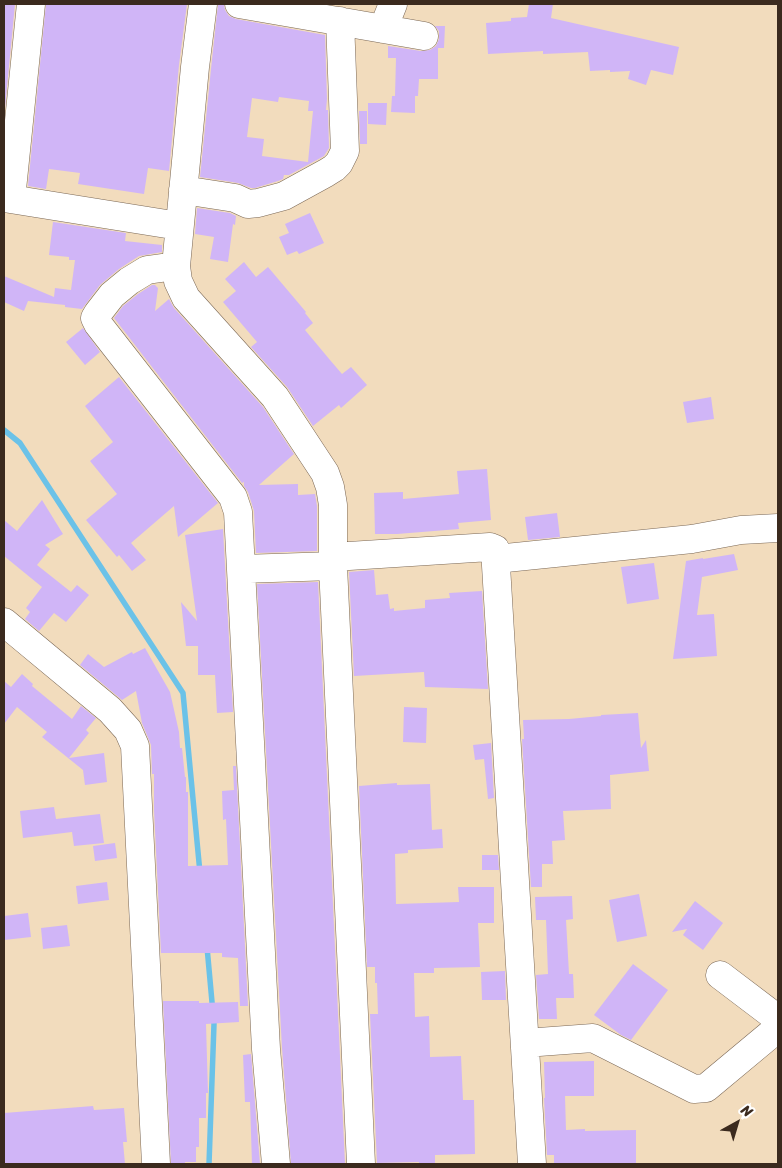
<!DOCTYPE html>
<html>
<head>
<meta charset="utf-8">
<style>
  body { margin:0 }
  #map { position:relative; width:782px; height:1168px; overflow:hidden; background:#f2dcbd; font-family:Sriracha,sans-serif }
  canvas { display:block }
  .frame { position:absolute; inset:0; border:5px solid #3b2a1e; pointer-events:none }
  .north { position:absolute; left:712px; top:1098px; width:50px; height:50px; -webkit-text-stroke:4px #fff; paint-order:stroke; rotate:39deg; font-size:14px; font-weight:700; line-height:20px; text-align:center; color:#3b2a1e }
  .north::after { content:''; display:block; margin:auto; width:18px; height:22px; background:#3b2a1e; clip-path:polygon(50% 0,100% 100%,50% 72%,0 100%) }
</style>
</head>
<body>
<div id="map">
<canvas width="782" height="1168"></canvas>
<div class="frame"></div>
<div class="north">N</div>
</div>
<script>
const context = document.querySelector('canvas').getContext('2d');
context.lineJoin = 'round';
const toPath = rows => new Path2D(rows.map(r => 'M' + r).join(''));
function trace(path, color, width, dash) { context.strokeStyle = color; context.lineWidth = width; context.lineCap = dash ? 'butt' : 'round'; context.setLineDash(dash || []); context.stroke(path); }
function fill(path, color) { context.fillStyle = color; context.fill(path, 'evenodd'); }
trace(toPath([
  [4,430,20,443,183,693,200,873],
  [207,947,214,1024,209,1164]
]), '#6bc2e8', 5.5);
fill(toPath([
  [4,4,15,4,5,108,4,107],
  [46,4,187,4,179,65,169,171,148,168,144,194,78,184,80,173,49,169,46,189,28,186],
  [218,4,224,4,225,10,229,16,236,19,325,35,327,99,326,110,328,110,329,148,324,156,289,175,284,175,283,179,278,181,255,188,251,188,238,183,200,177,211,69],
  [279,97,309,101,308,111,313,111,308,162,262,156,264,139,247,137,252,98,278,102],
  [529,4,553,4,551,18,679,47,673,75,651,70,646,85,628,79,630,71,610,72,610,70,590,71,588,52,543,54,543,51,488,54,486,23,511,21,511,18,527,17],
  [435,26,445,26,444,48,438,48,438,79,419,79,418,96,415,96,415,113,391,112,392,96,395,96,396,58,388,58,388,46,421,51,430,50,436,46,439,39,439,31],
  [368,103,387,103,386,125,368,124],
  [359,111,367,111,367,144,360,144],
  [197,208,230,213,236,216,235,225,233,224,228,262,210,259,214,237,195,234],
  [310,213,324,243,299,254,297,251,287,255,279,237,289,233,285,224],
  [53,222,126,233,125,241,162,245,162,252,145,255,139,256,119,269,100,285,82,309,65,307,65,305,28,301,24,311,4,302,4,276,54,297,55,288,71,290,75,260,69,260,69,257,49,255],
  [244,262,256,277,268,267,306,312,305,313,313,323,305,330,330,360,342,374,351,367,367,385,341,408,339,405,313,426,287,387,251,347,257,342,223,302,236,291,225,279],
  [152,285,155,285,158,288,155,311,169,299,174,308,263,407,294,454,259,485,298,484,298,495,315,494,317,506,317,551,256,553,254,511,248,492,244,486,244,482,242,483,114,318,123,306,138,294],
  [83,328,100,352,85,365,66,342],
  [119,377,218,503,178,537,174,506,131,543,146,560,132,571,119,555,117,557,86,520,117,494,90,461,113,442,85,406],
  [711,397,714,419,687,423,683,402],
  [487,469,491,520,458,523,459,529,397,534,375,534,374,493,403,492,403,499,459,494,457,471],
  [42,500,63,534,45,545,50,549,37,565,71,592,77,585,89,595,66,622,54,613,39,631,25,619,30,612,26,608,42,587,4,556,4,520,17,531],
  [557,513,560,537,528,540,525,517],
  [223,529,233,712,217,713,215,675,198,675,198,646,186,646,181,602,197,621,185,535],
  [734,554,738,570,702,577,697,615,714,614,717,656,673,659,686,561,703,558,703,559],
  [654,563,659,599,627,604,621,567],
  [374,570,376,595,388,594,390,609,394,608,394,611,425,608,425,600,450,598,449,593,482,591,488,689,425,687,424,672,354,676,349,572],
  [318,582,345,1164,291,1164,282,1048,257,584],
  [145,648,170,692,179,732,180,748,182,748,185,777,186,777,186,792,188,792,188,866,228,865,226,819,223,820,222,791,234,790,233,766,236,766,248,1006,240,1006,238,958,222,957,222,953,161,953,154,810,154,774,152,774,151,745,142,723,136,691,122,700,80,665,88,654,104,667,132,652,133,654],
  [22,674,33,684,32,686,72,719,81,706,96,718,86,730,89,733,69,758,104,753,107,782,85,785,83,770,42,737,47,732,17,707,4,724,4,681,11,687],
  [404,707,427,708,426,743,403,742],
  [638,713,641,748,646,740,649,771,610,775,611,809,563,811,565,840,552,841,553,864,542,864,542,887,531,887,522,739,524,739,523,720,569,719,601,716,601,715],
  [491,743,494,798,488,799,484,759,475,760,473,745],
  [397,783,397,785,430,784,432,830,442,829,443,848,408,850,408,853,395,854,396,904,459,902,458,887,494,887,494,923,478,923,480,967,434,968,434,973,414,973,415,1017,429,1016,430,1057,461,1056,463,1100,474,1100,475,1154,435,1155,435,1164,419,1164,419,1162,377,1163,370,1014,378,1014,377,983,375,983,375,967,367,967,359,786],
  [54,807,56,819,100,814,104,843,74,846,72,832,23,838,20,811],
  [115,843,117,858,95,861,93,846],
  [482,855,498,855,499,870,482,870],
  [107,882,109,900,78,904,76,886],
  [639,894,647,936,617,942,609,900],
  [572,896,573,919,566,920,569,974,573,974,574,998,556,998,557,1019,539,1019,536,975,548,974,546,920,536,920,535,897],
  [695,901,723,923,703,950,683,935,687,929,672,932],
  [28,913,31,937,4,940,4,916],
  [67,925,70,946,43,949,41,928],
  [633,964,668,990,631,1040,621,1035,594,1015],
  [505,971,506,1000,482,1000,481,972],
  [163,1001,199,1001,199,1003,238,1002,239,1022,206,1024,208,1093,206,1093,206,1118,199,1118,199,1147,196,1147,196,1162,185,1162,185,1164,171,1164],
  [251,1054,260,1164,252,1164,250,1102,245,1102,243,1055],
  [594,1061,594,1096,565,1096,566,1130,585,1129,585,1131,636,1130,636,1163,625,1163,625,1164,554,1164,554,1155,547,1155,544,1098,545,1098,544,1062],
  [93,1106,94,1110,124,1108,127,1142,123,1142,125,1164,5,1164,4,1113]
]), '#d0b5f7');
const minor = toPath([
  [203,4,195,67,176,266,178,281,186,298,275,397,325,473,330,487,333,505,333,566,361,1164],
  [239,4,424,36],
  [383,29,393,4],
  [183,190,235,198,248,204,258,203,284,196,326,173,334,168,339,163,345,151,340,21],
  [4,198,179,226],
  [11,199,31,4],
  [176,266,147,270,129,281,112,295,98,313,95,318,98,324,233,497,238,512,266,1049,276,1164],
  [333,557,490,547,495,549,532,1164],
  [496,559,692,539,741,530,778,528],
  [242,569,333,566],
  [4,622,110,710,128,730,135,746,156,1164],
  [720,975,778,1019],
  [525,1043,593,1038,694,1089,706,1088,778,1028]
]);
trace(minor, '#7b6856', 29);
trace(minor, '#fff', 28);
</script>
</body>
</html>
